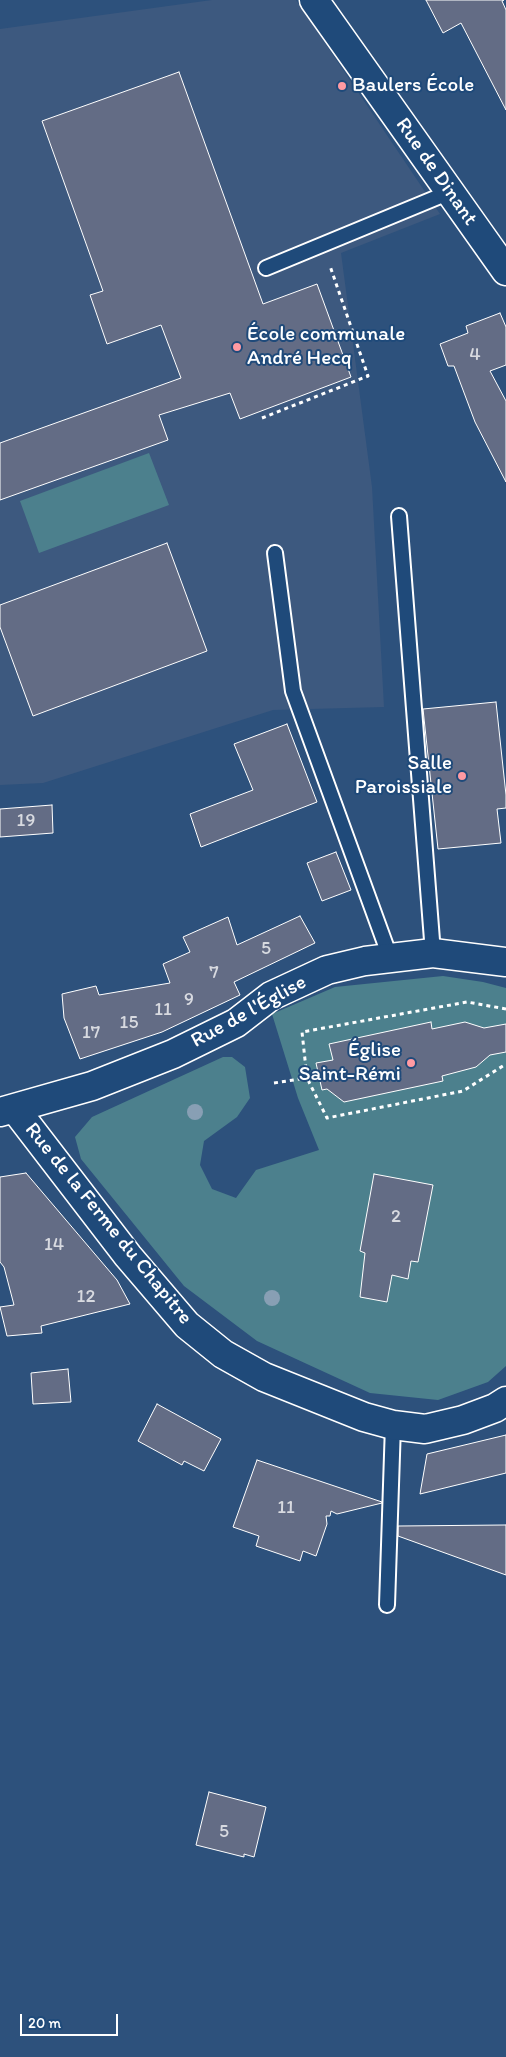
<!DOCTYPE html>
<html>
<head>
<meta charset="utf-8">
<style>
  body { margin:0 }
  #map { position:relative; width:506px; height:2057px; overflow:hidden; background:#2d517c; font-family:Itim,sans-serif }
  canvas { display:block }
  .scale { position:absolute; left:20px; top:2014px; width:98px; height:22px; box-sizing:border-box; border:2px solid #fff; border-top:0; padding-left:6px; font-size:15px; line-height:18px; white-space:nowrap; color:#fff; -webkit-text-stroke:4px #1f4a7a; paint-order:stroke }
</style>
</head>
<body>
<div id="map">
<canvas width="506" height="2057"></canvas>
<div class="scale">20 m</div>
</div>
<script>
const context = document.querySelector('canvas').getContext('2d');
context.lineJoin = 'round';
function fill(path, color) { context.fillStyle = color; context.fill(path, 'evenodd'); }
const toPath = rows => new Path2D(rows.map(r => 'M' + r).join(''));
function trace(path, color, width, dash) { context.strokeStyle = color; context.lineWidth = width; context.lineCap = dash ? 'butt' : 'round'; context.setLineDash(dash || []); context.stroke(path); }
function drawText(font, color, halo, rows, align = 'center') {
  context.font = font + ' Itim,sans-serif'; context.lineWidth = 4; context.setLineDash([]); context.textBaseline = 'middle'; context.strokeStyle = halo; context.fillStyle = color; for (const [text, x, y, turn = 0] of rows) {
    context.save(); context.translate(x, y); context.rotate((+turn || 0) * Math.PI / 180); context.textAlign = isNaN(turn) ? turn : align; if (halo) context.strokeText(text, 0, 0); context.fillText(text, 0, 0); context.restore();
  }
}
fill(toPath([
  [212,0,296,0,440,214,341,253,372,487,384,707,273,710,43,783,0,785,0,29]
]), '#3d597f');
fill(toPath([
  [149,453,169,505,39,553,20,501],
  [443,976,483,982,506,988,506,1366,488,1382,438,1400,370,1393,257,1341,184,1286,81,1159,75,1137,92,1117,223,1057,232,1057,245,1067,250,1098,237,1117,204,1141,200,1165,212,1189,236,1198,256,1170,319,1150,298,1098,272,1014,335,987]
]), '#4c808d');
const building = toPath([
  [426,0,504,0,502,1,506,10,506,110,461,23,443,33,426,0],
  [179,72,263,304,317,284,351,377,240,419,230,393,159,415,168,440,0,500,0,443,181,378,161,325,107,344,90,295,103,291,42,121,179,72],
  [500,313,506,327,506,365,490,371,506,401,506,482,475,422,454,366,448,366,440,344,468,333,466,326,500,313],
  [167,543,207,651,33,716,0,627,0,605,167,543],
  [496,702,506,795,506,808,497,809,501,843,438,849,423,709,496,702],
  [287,724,317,802,201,847,190,814,253,790,234,744,287,724],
  [52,805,53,833,0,837,0,809,52,805],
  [336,852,351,890,322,901,307,863,336,852],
  [300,916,315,943,234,982,240,995,162,1032,80,1059,64,1018,62,994,96,986,99,995,170,983,163,964,190,952,183,937,228,917,237,945,300,916],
  [431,1022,432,1029,465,1022,484,1028,506,1024,506,1052,490,1055,476,1067,442,1076,443,1081,344,1102,327,1089,322,1090,316,1063,333,1060,329,1044,431,1022],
  [26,1173,117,1280,130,1304,41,1326,42,1333,7,1336,0,1307,14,1305,4,1267,0,1262,0,1177,26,1173],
  [374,1174,433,1185,418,1262,411,1261,408,1279,392,1275,387,1302,360,1297,365,1253,360,1251,374,1174],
  [68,1369,71,1402,33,1404,31,1373,68,1369],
  [157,1404,221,1439,204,1471,184,1461,182,1465,138,1441,157,1404],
  [506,1435,506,1473,420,1494,427,1454,506,1435],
  [257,1460,382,1502,382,1503,337,1514,331,1511,330,1516,326,1516,327,1524,316,1556,303,1551,300,1561,256,1546,259,1536,233,1527,257,1460],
  [506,1525,506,1575,398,1536,398,1526,506,1525],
  [209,1792,266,1807,254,1857,244,1854,244,1857,196,1845,209,1792]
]);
fill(building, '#636c85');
trace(building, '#fff', 1);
const service = toPath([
  [266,268,450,192],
  [399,516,433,953],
  [275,553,293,691,390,957],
  [387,1605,393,1425]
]);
const minor = toPath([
  [15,1109,128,1256,187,1325,223,1354,264,1377,364,1417,393,1425,425,1429,463,1420,495,1408,506,1401],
  [0,1112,92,1086,173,1054,236,1023,271,996,327,970,365,961,433,953,506,962]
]);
const tertiary = toPath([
  [314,0,506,271]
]);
trace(service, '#fff', 18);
trace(minor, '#fff', 31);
trace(tertiary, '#fff', 31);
trace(toPath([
  [262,418,368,376,330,266],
  [506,1009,467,1002,302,1032,307,1078,327,1118,463,1091,506,1064],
  [274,1083,319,1076]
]), '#fff', 3, [4, 4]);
trace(service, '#1f4a7a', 14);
trace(minor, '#1f4a7a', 28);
trace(tertiary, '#1f4a7a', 28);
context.fillStyle = '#889fb4';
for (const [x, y] of [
  [195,1112],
  [272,1298]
]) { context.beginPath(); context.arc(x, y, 8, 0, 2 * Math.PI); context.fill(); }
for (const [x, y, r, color] of [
  [342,86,5,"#ff9aa2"],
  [237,347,5,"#ff9aa2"],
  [462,776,5,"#ff9aa2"],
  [411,1063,5,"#ff9aa2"]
]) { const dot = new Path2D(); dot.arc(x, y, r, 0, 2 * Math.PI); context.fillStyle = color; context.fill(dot); trace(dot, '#1f4a7a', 2); }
drawText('19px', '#d8dae0', null, [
  ["4",475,355],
  ["19",26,821],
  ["5",266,949],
  ["7",214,973],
  ["9",189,1000],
  ["11",163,1010],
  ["15",129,1023],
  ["17",91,1033],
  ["2",396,1217],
  ["14",54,1245],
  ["12",86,1297],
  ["11",286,1508],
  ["5",224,1832]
]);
drawText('21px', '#fff', '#1f4a7a', [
  ["Baulers École",352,86],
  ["École communale",247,335],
  ["André Hecq",247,359],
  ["Salle",452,764,"right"],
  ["Paroissiale",452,788,"right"],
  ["Église",401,1051,"right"],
  ["Saint-Rémi",401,1075,"right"]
], 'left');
drawText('21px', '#fff', '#1f4a7a', [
  ["Rue de Dinant",436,172,55],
  ["Rue de l'Église",249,1012,-29],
  ["Rue de la Ferme du Chapitre",108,1224,51]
]);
</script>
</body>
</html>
